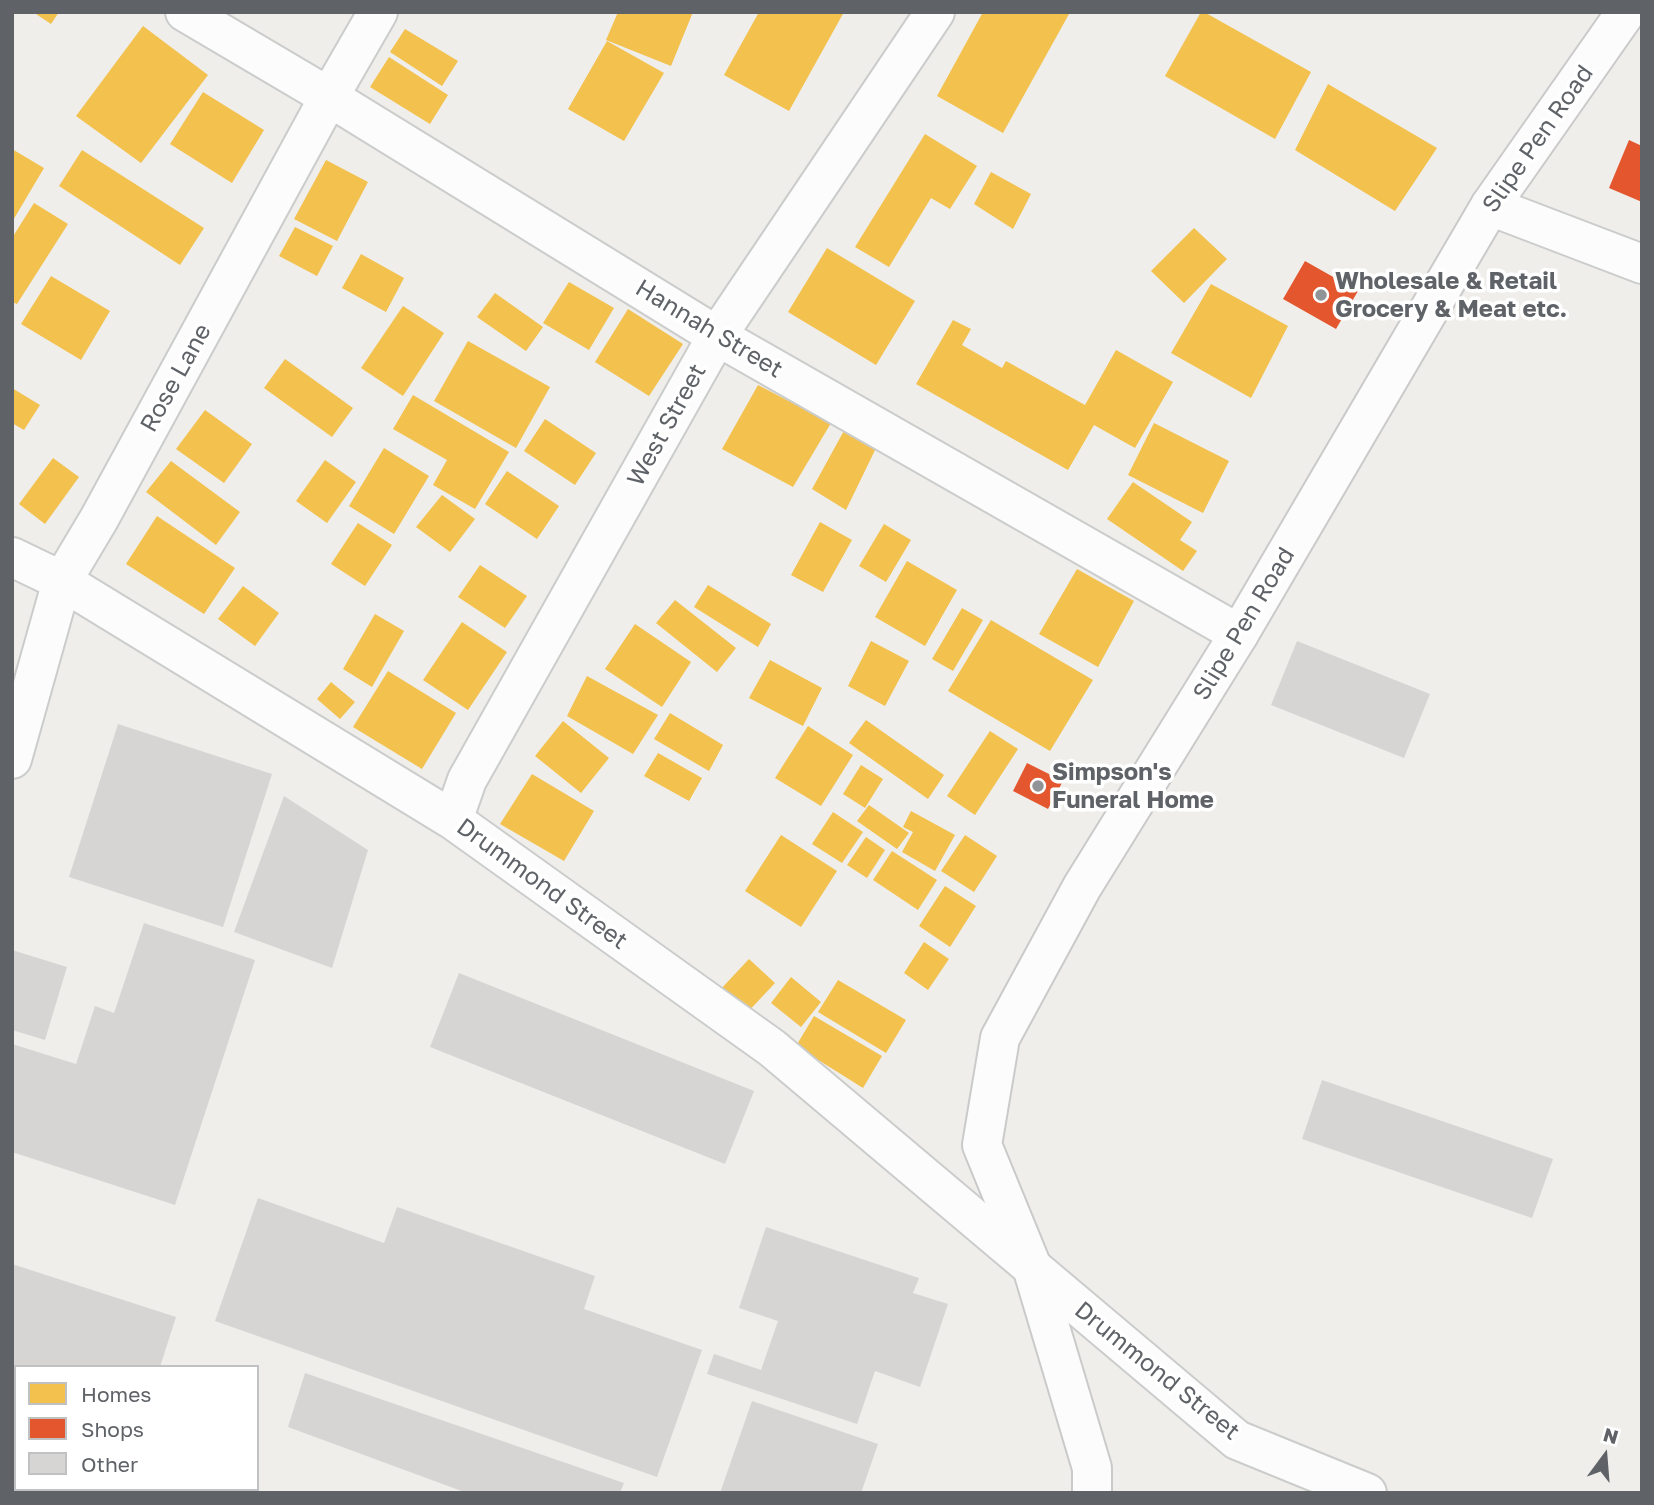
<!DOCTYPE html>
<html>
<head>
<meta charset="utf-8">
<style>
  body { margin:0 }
  #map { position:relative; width:1654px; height:1505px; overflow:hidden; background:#efeeea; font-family:"Golos Text",sans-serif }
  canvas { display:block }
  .frame { position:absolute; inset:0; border:14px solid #5f6368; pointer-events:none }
  .legend { position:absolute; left:14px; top:1365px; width:245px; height:126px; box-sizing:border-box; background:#fff; border:2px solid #bfc1c3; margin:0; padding:9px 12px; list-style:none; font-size:21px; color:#5f6368 }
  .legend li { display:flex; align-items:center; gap:14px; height:35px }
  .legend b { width:35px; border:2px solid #bfc1c3 }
  .north { position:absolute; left:1570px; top:1421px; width:70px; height:70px; -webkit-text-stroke:5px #fff; paint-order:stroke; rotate:16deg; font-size:19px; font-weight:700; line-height:28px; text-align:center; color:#5f6368 }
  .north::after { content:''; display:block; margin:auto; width:24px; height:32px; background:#5f6368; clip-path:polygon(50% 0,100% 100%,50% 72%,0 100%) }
</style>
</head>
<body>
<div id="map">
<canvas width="1654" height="1505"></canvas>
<div class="frame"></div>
<ul class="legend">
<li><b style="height:19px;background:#f2c14e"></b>Homes</li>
<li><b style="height:19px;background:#e4572e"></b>Shops</li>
<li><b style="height:19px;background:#d6d5d3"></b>Other</li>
</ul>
<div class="north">N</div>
</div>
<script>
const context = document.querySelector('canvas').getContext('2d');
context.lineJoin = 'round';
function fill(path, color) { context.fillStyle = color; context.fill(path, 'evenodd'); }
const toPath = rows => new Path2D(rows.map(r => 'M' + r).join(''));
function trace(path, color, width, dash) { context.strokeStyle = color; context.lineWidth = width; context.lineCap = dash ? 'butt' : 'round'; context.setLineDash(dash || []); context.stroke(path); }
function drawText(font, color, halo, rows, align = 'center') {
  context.font = font + ' "Golos Text",sans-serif'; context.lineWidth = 7; context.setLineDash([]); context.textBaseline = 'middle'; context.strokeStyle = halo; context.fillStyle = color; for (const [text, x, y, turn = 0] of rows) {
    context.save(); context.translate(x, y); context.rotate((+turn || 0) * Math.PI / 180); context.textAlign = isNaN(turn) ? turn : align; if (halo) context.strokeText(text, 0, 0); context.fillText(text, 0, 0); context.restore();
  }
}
fill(toPath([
  [33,12,59,12,51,24],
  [618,12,693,12,671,66,606,40],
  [759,12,844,12,789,111,724,75],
  [983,12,1065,12,1069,14,1003,133,937,96],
  [1201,12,1204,12,1311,72,1275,139,1165,76],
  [143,26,208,75,141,163,76,116],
  [405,29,458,61,442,86,390,52],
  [607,41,664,73,624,141,568,109],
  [389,57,448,95,430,124,370,87],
  [1328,84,1437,148,1395,211,1295,150],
  [203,92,264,130,232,183,170,144],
  [925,134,977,166,950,209,931,198,889,267,855,247],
  [12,149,44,168,12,222],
  [82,150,204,228,180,265,59,186],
  [326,160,368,182,337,241,294,219],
  [991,172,1031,194,1013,229,974,204],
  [34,203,68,224,17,304,12,302,12,238],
  [295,227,333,246,317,276,279,256],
  [1194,228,1227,259,1184,303,1151,271],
  [827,248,915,301,876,365,788,312],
  [361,254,404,278,386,312,342,288],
  [51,276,110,311,81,360,21,324],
  [569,282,614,308,589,350,543,323],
  [1211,284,1288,326,1251,398,1171,353],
  [495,293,543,327,526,351,477,317],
  [403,306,444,333,403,396,361,368],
  [628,309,683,344,649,396,595,362],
  [953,320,971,329,962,345,1002,368,1006,361,1085,405,1116,350,1173,382,1135,448,1094,425,1068,470,916,384],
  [468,341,550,387,516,448,434,401],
  [285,359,353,408,332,437,264,388],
  [758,385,831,423,793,487,722,449],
  [12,388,40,405,24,430,12,423],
  [413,395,509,452,475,509,433,485,447,460,393,429],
  [205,410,252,444,224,483,176,449],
  [545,419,596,453,575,485,524,451],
  [1154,423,1229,461,1203,513,1128,475],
  [846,427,877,446,846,510,812,489],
  [384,448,429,476,394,534,349,506],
  [53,458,79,477,45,524,19,504],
  [325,460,356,482,327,523,296,501],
  [171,461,240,512,216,545,146,492],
  [507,471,559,506,537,539,485,504],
  [1133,482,1192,522,1180,540,1197,551,1183,571,1107,519],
  [442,495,475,519,450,552,416,527],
  [157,516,235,568,204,614,126,564],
  [820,522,852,540,823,592,791,575],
  [358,523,392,545,365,586,331,564],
  [884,524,911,540,886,582,859,566],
  [907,561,957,590,925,646,875,617],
  [480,565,527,596,505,628,458,597],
  [1077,569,1134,601,1098,667,1039,634],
  [708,585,771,624,758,647,694,607],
  [243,586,279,613,255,646,218,619],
  [675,600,736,648,717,672,656,623],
  [962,608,983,620,953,671,932,659],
  [375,614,404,631,372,687,343,669],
  [991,620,1093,680,1050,751,948,691],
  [462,622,507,652,468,710,423,680],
  [635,624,691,662,662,707,605,669],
  [871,641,909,661,885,706,848,686],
  [770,660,822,688,803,726,749,698],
  [388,671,456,713,422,769,353,727],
  [587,676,658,715,633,754,567,716],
  [331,682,355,702,340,719,317,699],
  [670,713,723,745,709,771,654,739],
  [866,720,944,775,928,799,849,743],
  [563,721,609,758,581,793,535,756],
  [808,726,853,755,821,806,775,778],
  [990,731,1018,749,975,815,947,796],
  [658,753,702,778,689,801,644,776],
  [861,765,883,779,865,808,843,794],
  [532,774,594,811,564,861,500,824],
  [869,805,909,833,897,849,857,821],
  [911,811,955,835,935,871,902,852,913,832,903,827],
  [833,812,863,832,842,863,812,844],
  [781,835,837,871,801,927,745,891],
  [965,835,997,856,974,892,941,871],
  [866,837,885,850,867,878,847,865],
  [892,851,937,880,918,910,873,880],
  [945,886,976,906,950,947,919,926],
  [924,942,949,959,928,990,904,973],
  [749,959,775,983,745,1015,719,991],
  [791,977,821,1002,801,1027,771,1003],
  [838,980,906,1020,886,1053,818,1012],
  [814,1016,882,1056,863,1088,796,1046]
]), '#f2c14e');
fill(toPath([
  [1629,140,1642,146,1642,202,1609,188],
  [1305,261,1358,291,1336,329,1283,299],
  [1027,763,1063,781,1048,809,1013,791]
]), '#e4572e');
fill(toPath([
  [1297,641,1430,694,1404,758,1271,705],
  [118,724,272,774,223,927,69,877],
  [284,796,368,850,332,968,234,932],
  [144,923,255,960,175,1205,12,1152,12,1044,76,1064,95,1006,114,1013],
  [12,950,67,967,45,1040,12,1030],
  [459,973,754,1091,725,1164,430,1047],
  [1322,1080,1553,1159,1532,1218,1302,1139],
  [258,1198,384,1243,397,1207,595,1276,584,1309,702,1350,657,1477,215,1321],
  [766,1227,919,1278,913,1293,948,1304,920,1387,875,1371,857,1424,707,1374,714,1354,761,1370,778,1321,739,1308],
  [12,1264,176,1317,160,1367,16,1367,16,1489,120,1489,119,1493,12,1493],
  [305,1373,624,1483,620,1493,467,1493,288,1427],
  [752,1401,878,1444,861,1493,720,1493]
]), '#d6d5d3');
const lane = toPath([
  [192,1493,193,1489]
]);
const street = toPath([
  [185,12,329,97,717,336,1239,634],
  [1490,206,1642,264],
  [12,557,62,581,453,820,772,1048,1237,1440,1367,1493],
  [12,759,62,581,99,519,329,97,378,12],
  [453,820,467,780,717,336,935,12]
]);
const secondary = toPath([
  [1092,1493,1092,1468,1032,1267,982,1145,1000,1038,1082,887,1239,634,1490,206,1626,12]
]);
trace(lane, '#cbcccc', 26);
trace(street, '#cbcccc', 42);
trace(secondary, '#cacacb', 42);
trace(lane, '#fdfcfc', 23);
trace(street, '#fdfcfc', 38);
trace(secondary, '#fdfcfc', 38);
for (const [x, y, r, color] of [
  [1321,295,7,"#919496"],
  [1038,786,7,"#919496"]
]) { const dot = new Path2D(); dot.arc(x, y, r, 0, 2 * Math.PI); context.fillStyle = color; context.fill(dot); trace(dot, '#fff', 2.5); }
drawText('24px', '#5f6368', '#fff', [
  ["Slipe Pen Road",1538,139,-55],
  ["Hannah Street",709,329,31],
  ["Rose Lane",176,378,-61],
  ["West Street",667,425,-61],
  ["Slipe Pen Road",1244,624,-59],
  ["Drummond Street",542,884,36],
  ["Drummond Street",1157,1371,39]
]);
drawText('bold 24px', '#5f6368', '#fff', [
  ["Wholesale & Retail",1335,281],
  ["Grocery & Meat etc.",1335,309],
  ["Simpson's",1052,772],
  ["Funeral Home",1052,800]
], 'left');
</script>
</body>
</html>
